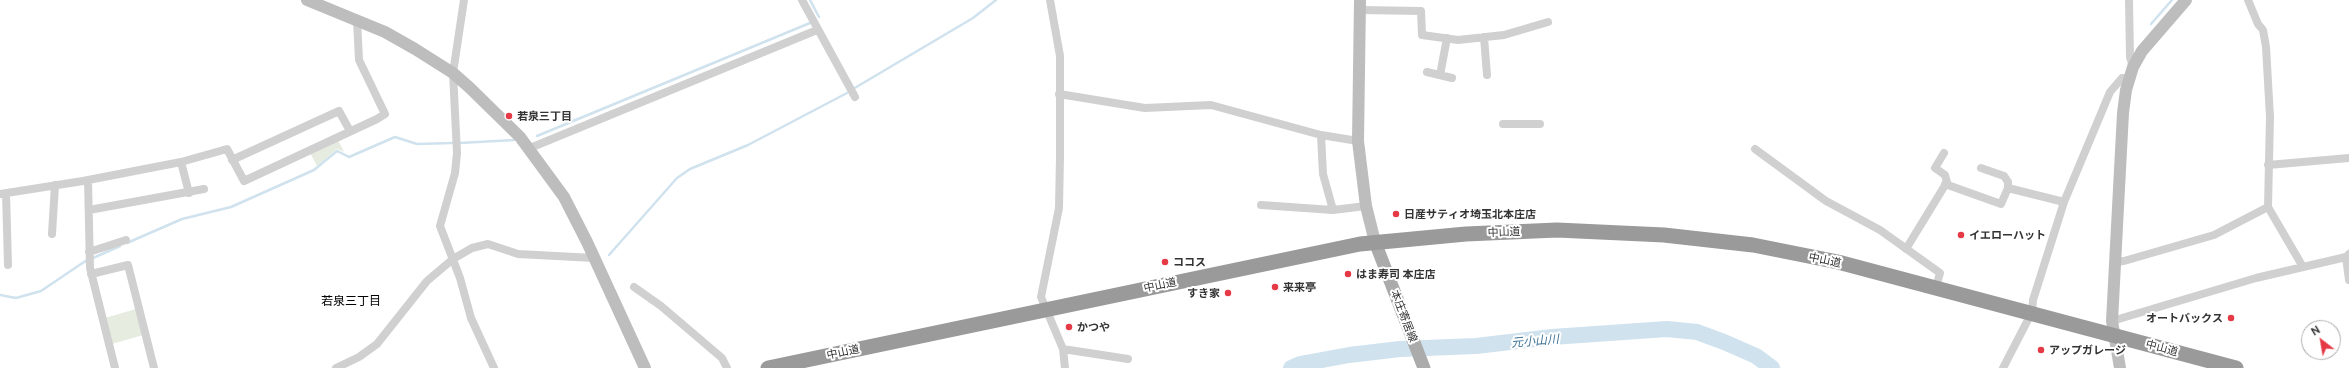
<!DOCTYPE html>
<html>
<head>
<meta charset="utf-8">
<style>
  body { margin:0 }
  #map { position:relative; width:2349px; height:368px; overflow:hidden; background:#fff; font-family:Ubuntu,sans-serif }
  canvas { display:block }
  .north { position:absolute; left:2301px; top:320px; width:40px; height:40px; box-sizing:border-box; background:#fff; border:1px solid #adadad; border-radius:50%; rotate:329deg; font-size:11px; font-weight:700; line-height:16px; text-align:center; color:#333 }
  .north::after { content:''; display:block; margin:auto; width:14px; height:18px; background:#e63946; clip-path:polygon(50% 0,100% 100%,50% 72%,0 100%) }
</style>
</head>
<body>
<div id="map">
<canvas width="2349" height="368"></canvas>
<div class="north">N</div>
</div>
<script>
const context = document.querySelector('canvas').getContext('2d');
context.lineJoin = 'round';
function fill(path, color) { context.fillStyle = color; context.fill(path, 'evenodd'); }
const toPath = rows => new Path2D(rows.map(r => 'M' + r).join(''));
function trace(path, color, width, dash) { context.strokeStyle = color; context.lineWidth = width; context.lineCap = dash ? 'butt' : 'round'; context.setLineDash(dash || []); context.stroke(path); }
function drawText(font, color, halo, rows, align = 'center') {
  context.font = font + ' Ubuntu,"Noto Sans JP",sans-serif'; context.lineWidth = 4; context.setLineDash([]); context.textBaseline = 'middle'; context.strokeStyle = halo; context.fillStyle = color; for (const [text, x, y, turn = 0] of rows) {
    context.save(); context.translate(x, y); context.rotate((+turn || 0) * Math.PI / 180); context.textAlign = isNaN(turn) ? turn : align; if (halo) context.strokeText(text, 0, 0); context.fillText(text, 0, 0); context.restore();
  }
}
fill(toPath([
  [338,140,344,152,337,149,317,166,310,153],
  [136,309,143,335,112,344,105,318]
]), '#e6ecdf');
trace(toPath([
  [810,0,819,17],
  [2151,24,2172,0],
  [853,89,973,18,996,0],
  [537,136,810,23],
  [460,143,514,140],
  [127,243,182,219,231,207,314,170,337,151,349,157,395,137,417,144,452,143],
  [609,255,677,178,690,169,748,145,847,93],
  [0,295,16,298,41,291,84,262,120,246]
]), '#cfe2ee', 2.5);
trace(toPath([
  [1291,368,1300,364,1349,355,1400,349,1476,346,1552,337,1667,329,1697,332,1724,342,1756,356,1772,368]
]), '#cfe2ee', 16);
trace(toPath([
  [464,0,453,73,457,153,455,173,440,226,460,278,471,318,494,368],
  [802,0,855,97],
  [1050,0,1060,56,1060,156,1059,208,1041,297,1063,349,1065,368],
  [2129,0,2130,57,2133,67],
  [2248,0,2258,24,2263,30,2266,47,2270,117,2268,207,2303,267],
  [1360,10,1421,11,1422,35,1458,40,1504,35,1548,22],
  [1484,37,1487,75],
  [1427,72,1452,78],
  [1440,75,1447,38],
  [1059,94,1145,108,1211,105,1321,135,1358,141],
  [1503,124,1540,124],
  [1321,135,1323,174,1333,210],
  [530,148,817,30],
  [1755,149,1826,201,1880,230,1940,273,1936,287],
  [232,160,339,111,350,131],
  [181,162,189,193],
  [2268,165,2349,158],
  [1981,168,2004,176,2008,182,2008,188],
  [88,180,90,268,115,368],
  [1945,184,2001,204,2008,188,2064,202],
  [6,193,8,265],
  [0,194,83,181,181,162,227,149,244,181,377,119,385,114,359,60,357,20],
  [1261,205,1333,210,1366,206],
  [89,210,204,189],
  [52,234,55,185],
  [1906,249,1947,182,1945,175,1935,168,1944,153],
  [89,252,126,240],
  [2346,257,2349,280],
  [2115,262,2124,261,2214,235,2268,207],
  [91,274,128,265,154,368],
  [634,287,661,306,722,358,727,368],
  [2112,321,2256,278,2346,257,2349,254],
  [1063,349,1128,359],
  [336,368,359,357,377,344,427,281,453,259,472,248,488,244,518,254,594,258],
  [2003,368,2032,312,2033,300,2064,202,2110,92,2122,78,2130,78]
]), '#d0d0d0', 8);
trace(toPath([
  [307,0,385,32,415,49,453,73,470,88,520,137,564,197,587,242,645,368],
  [1360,0,1358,141,1366,206,1375,242],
  [2120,368,2112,321,2123,113,2126,90,2133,67,2142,51,2186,0]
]), '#bdbdbd', 12);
trace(toPath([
  [1375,242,1424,368]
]), '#ababab', 13);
trace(toPath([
  [768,368,1360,244,1466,234,1557,230,1664,235,1753,245,1838,262,2236,368]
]), '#9a9a9a', 15);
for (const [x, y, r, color] of [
  [509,116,4,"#e63946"],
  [1396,214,4,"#e63946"],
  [1961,235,4,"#e63946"],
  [1165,262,4,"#e63946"],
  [1348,274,4,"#e63946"],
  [1275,287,4,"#e63946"],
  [1228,293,4,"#e63946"],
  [2231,318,4,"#e63946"],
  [1069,327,4,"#e63946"],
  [2041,350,4,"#e63946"]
]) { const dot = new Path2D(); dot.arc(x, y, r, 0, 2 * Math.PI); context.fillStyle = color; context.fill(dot); trace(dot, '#fff', 1.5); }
drawText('bold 11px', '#333', '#fff', [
  ["若泉三丁目",517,116],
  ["日産サティオ埼玉北本庄店",1404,214],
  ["イエローハット",1969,235],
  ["ココス",1173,262],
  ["はま寿司 本庄店",1356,274],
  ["来来亭",1283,287],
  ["すき家",1220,293,"right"],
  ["オートバックス",2223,318,"right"],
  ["かつや",1077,327],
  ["アップガレージ",2049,350]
], 'left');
drawText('11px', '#333', '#fff', [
  ["中山道",1504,232,-2],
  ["中山道",1825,260,12],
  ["中山道",1160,285,-12],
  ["本庄寄居線",1404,316,69],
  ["中山道",2162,348,15],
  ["中山道",843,352,-12]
]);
drawText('12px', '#000', '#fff', [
  ["若泉三丁目",351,301]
]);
drawText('italic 12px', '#3f7597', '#fff', [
  ["元小山川",1535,341,-5]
]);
</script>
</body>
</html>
